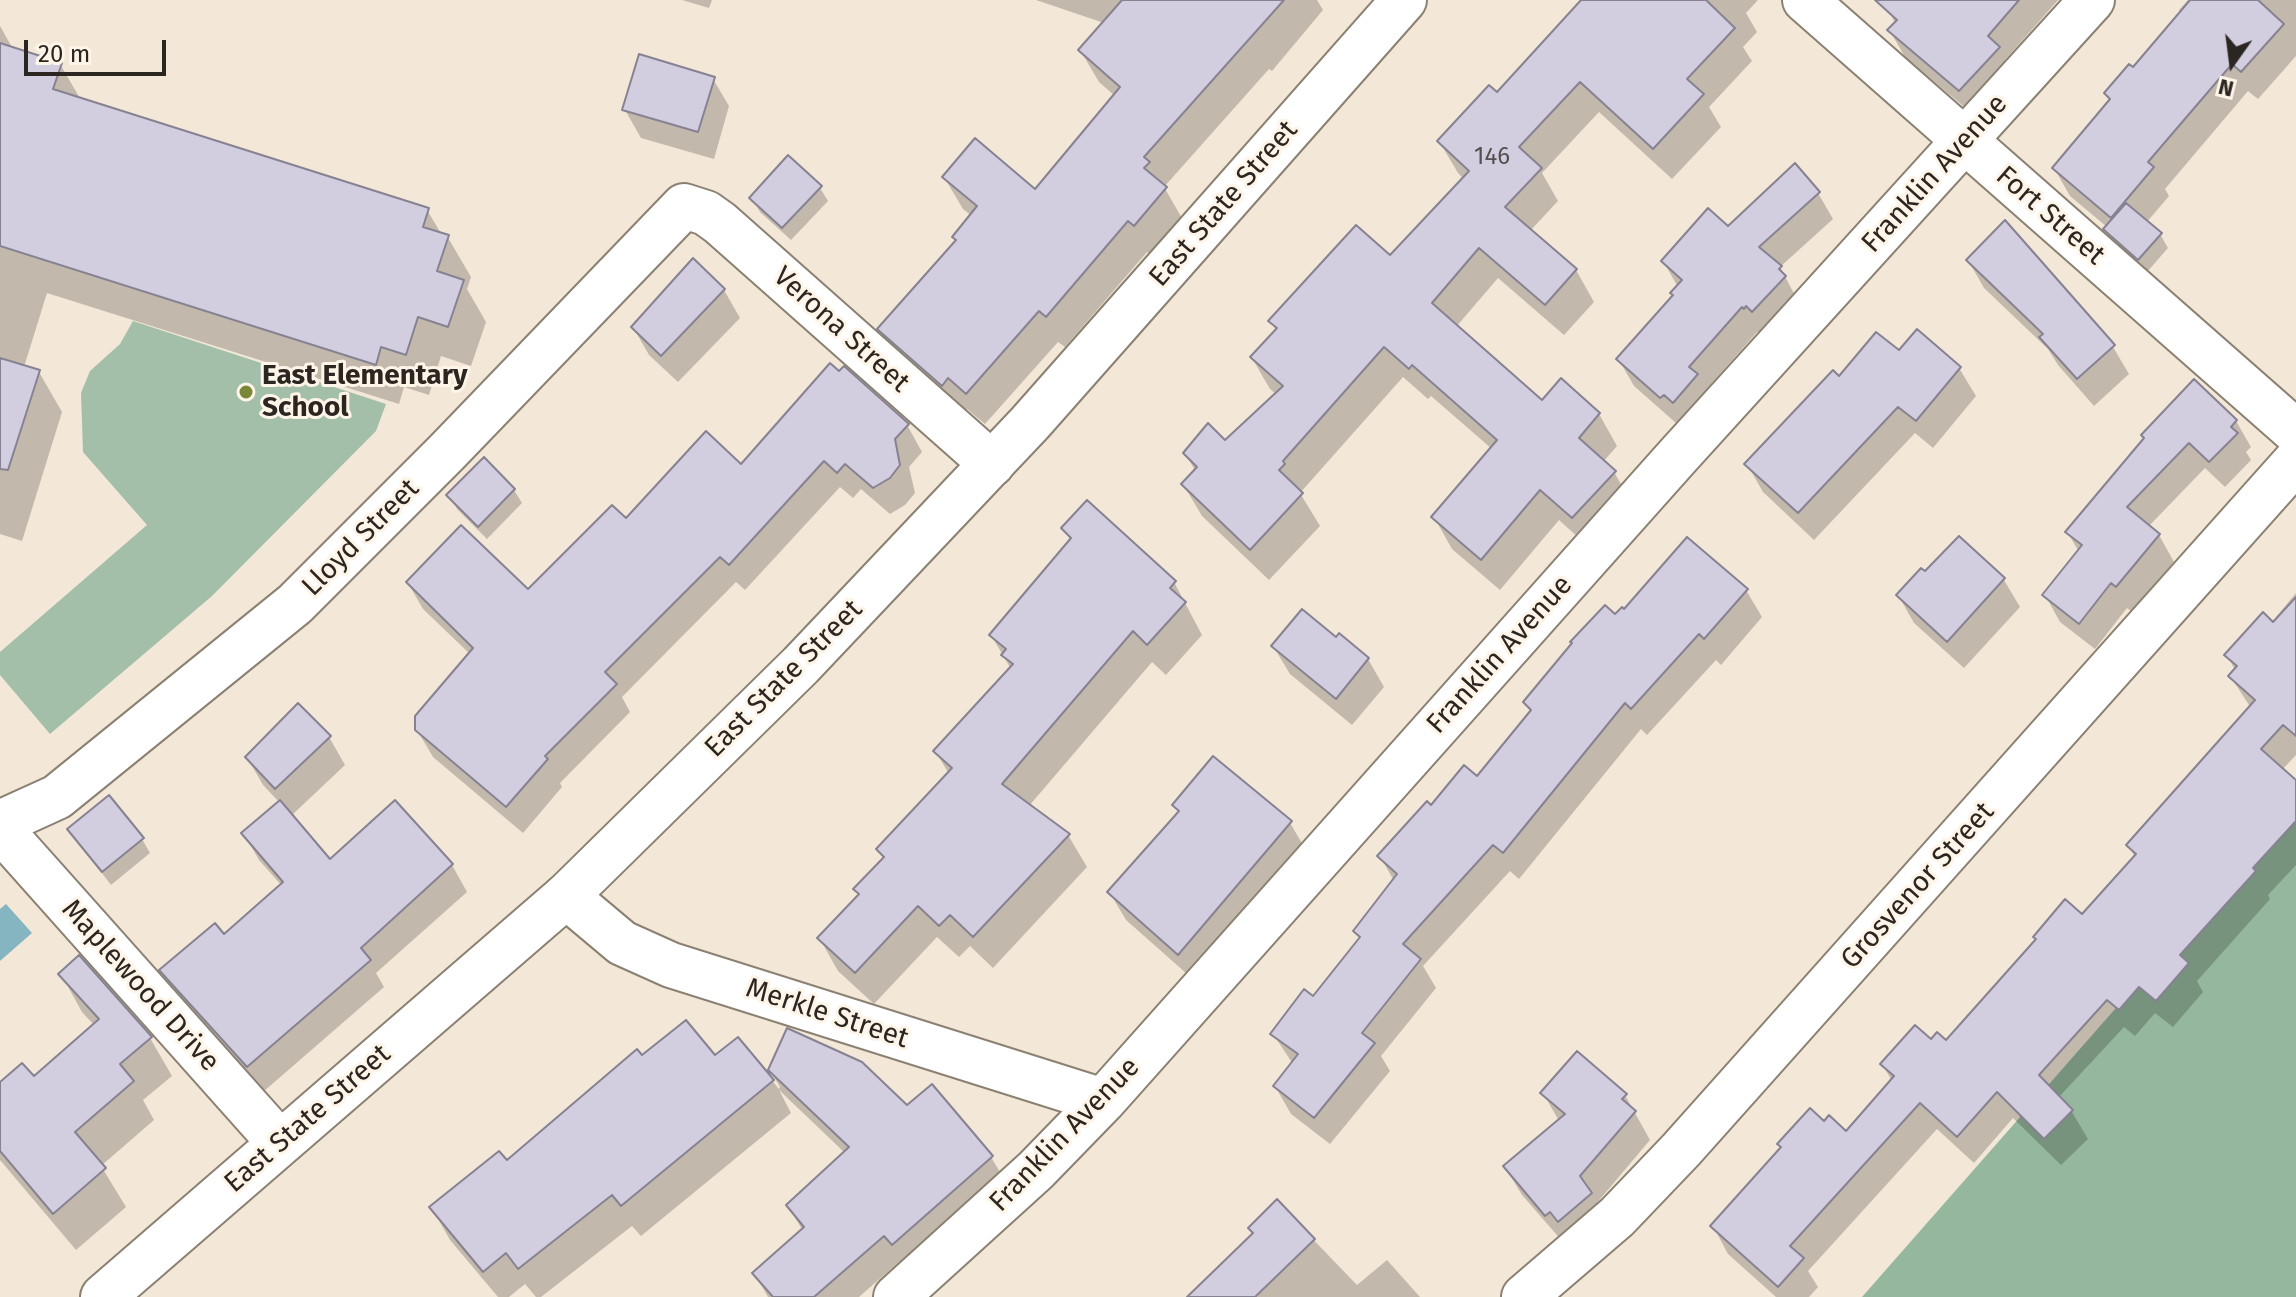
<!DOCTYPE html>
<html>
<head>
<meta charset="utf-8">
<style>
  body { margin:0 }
  #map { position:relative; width:2296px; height:1297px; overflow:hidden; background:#f3e7d7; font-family:"Fira Sans",sans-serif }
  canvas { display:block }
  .north { position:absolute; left:2192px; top:24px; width:80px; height:80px; -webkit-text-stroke:6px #fef5e8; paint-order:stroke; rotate:194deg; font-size:22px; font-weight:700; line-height:32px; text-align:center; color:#2b2621 }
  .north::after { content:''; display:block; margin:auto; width:28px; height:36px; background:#2b2621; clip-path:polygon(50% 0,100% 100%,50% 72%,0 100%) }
  .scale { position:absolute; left:24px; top:40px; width:142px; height:36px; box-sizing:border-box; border:4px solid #2b2621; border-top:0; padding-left:10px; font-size:24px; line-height:28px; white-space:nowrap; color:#2b2621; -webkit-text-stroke:6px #fef5e8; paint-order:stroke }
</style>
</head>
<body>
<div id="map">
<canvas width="2296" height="1297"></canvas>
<div class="north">N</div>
<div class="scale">20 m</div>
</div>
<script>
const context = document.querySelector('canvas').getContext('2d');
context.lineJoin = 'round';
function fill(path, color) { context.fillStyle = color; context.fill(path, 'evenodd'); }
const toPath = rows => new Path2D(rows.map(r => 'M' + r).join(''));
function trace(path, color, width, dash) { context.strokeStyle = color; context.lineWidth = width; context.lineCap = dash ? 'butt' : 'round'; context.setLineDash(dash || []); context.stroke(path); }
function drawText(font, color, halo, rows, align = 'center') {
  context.font = font + ' "Fira Sans",sans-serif'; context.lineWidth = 6; context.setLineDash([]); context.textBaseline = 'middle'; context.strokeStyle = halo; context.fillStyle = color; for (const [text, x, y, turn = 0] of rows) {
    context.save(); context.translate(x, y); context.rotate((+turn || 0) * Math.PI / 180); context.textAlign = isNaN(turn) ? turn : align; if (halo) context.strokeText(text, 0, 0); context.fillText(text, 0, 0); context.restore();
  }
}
fill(toPath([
  [133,321,386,404,376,431,212,596,50,734,0,675,0,652,147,525,83,452,81,393,90,371,120,344]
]), '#a3bfa9');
fill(toPath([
  [2296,803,2296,1297,1862,1297]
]), '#95b79d');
fill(toPath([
  [6,904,32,933,0,961,0,909]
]), '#85b5c1');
fill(toPath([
  [682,0,712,0,709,8],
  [1036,0,1317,0,1323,10,1272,71,1269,69,1164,187,1183,220,1153,257,1147,252,1065,347,1058,342,985,424,967,409,961,416,898,361,879,329,957,242,954,237,972,216,963,209,944,177,1035,192,1115,96,1099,82,1080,50,1104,23],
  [1584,0,1758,0,1746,13,1757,32,1743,47,1752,61,1709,107,1721,127,1672,179,1599,112,1542,173,1558,201,1530,231,1576,270,1594,302,1564,335,1498,278,1456,327,1542,403,1561,381,1599,414,1617,446,1603,462,1614,472,1632,503,1591,549,1559,520,1500,590,1452,549,1434,517,1492,449,1431,396,1428,399,1403,377,1300,493,1320,526,1269,580,1202,516,1183,484,1196,472,1185,453,1225,443,1277,395,1270,389,1252,358,1276,331,1271,321,1390,258,1464,179,1458,173,1439,141,1497,94],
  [1898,0,2058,0,2005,60,2013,75,1975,116,1905,57,1890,31,1896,24,1888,10],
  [2188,0,2296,0,2296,56,2258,99,2248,91,2165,189,2169,196,2146,223,2160,234,2168,248,2147,272,2113,243,2106,229,2107,227,2070,196,2054,168,2111,102,2106,94,2133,70,2181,14,2179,10],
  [0,26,13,49,60,64,81,100,427,210,442,235,447,236,471,277,467,289,486,322,471,366,441,356,429,395,404,387,399,404,47,293,24,367,39,372,62,412,22,541,0,534],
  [713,79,729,106,714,159,641,138,625,110],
  [820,188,828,201,791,240,760,212,752,198],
  [1818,193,1833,219,1780,267,1799,303,1760,334,1757,332,1705,391,1711,401,1688,427,1680,420,1676,423,1634,386,1619,360,1675,296,1678,287,1663,261,1728,229],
  [1968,260,2113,347,2129,374,2094,406,2058,365,2048,349,1984,288],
  [694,261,724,290,740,318,678,382,649,355,633,327],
  [1900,353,1959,368,1976,396,1933,448,1915,433,1814,540,1763,492,1747,464],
  [2236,421,2251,447,2246,452,2251,460,2225,487,2205,468,2148,527,2159,535,2174,562,2132,612,2127,608,2095,649,2060,622,2045,595,2079,552,2068,533,2146,439],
  [907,425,922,452,909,467,915,493,905,505,890,514,861,489,853,498,840,487,745,590,736,582,622,697,630,712,560,783,562,787,523,833,433,757,417,730,470,654,423,609,408,583,528,592,626,521,741,466],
  [514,490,522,503,487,539,457,509,449,495],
  [1063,528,1174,582,1202,635,1166,675,1152,662,1029,806,1068,835,1087,867,993,968,970,946,959,957,937,937,874,1004,838,971,820,939,860,896,856,889,884,860,878,849,949,774,936,752,1011,669,991,635,1071,541],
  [1959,539,2004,580,2020,607,1964,668,1914,623,1898,595,1925,574],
  [1746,590,1762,617,1721,665,1716,660,1647,735,1641,729,1519,879,1510,871,1423,966,1436,988,1381,1056,1390,1071,1330,1144,1291,1114,1275,1086,1293,1064,1273,1034,1313,999,1361,939,1356,931,1394,881,1380,856,1431,808,1477,778,1531,713,1525,703,1615,617],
  [2296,593,2296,755,2282,770,2296,783,2296,865,2268,895,2270,899,2197,981,2203,992,2173,1027,2155,1013,2135,1036,2124,1027,2058,1098,2072,1112,2088,1139,2061,1165,2013,1118,1974,1163,1937,1129,1808,1271,1818,1287,1809,1297,1776,1297,1728,1254,1713,1226,1824,1123,1846,1133,1892,1081,1882,1064,1931,1042,1946,1042,2082,917,2135,857,2128,845,2251,708,2230,676,2235,670,2227,655,2271,623],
  [1336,640,1368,659,1384,687,1352,725,1290,674,1273,646],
  [329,737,345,765,291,816,330,862,452,865,467,892,376,973,384,987,263,1092,177,997,162,971,224,937,282,886,259,860,244,834,280,803,263,785,247,757],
  [1175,805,1290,823,1306,850,1195,981,1126,920,1110,893,1179,814],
  [69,830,142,839,150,853,111,885],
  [61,974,150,1038,172,1076,143,1100,154,1120,101,1166,126,1207,76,1250,0,1160,0,1084,33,1079,95,1026,82,1012],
  [738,1039,779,1089,780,1087,770,1070,907,1108,932,1087,991,1157,1007,1184,908,1270,900,1261,859,1297,768,1297,755,1274,803,1231,788,1206,845,1153,779,1090,791,1113,641,1236,632,1226,541,1297,536,1297,525,1284,509,1297,498,1297,450,1240,432,1208,506,1163,642,1057,715,1058],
  [1543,1093,1625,1095,1650,1140,1596,1204,1606,1222,1563,1242,1522,1195,1505,1167,1559,1121],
  [1277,1202,1357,1285,1387,1260,1420,1297,1213,1297]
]), '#0003');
const building = toPath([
  [1122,0,1284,0,1144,157,1150,162,1144,168,1167,187,1134,226,1128,221,1046,317,1039,311,966,394,948,378,942,386,877,329,956,240,952,237,977,206,942,177,975,138,1035,189,1120,87,1078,50,1122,0],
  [1581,0,1706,0,1735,28,1687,79,1704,94,1653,149,1580,82,1519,147,1542,168,1505,207,1577,269,1545,305,1479,248,1432,303,1542,400,1561,378,1600,413,1579,438,1616,471,1572,518,1540,490,1481,560,1431,517,1497,440,1412,365,1409,369,1384,347,1283,461,1285,464,1279,470,1303,493,1250,550,1181,484,1197,467,1183,453,1208,423,1225,440,1283,386,1250,357,1277,328,1268,321,1356,225,1390,255,1469,171,1437,141,1489,85,1497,92,1581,0],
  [1875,0,2019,0,1988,36,2000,47,1959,91,1887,30,1897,20,1875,0],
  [2190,0,2258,0,2284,24,2241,72,2232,64,2148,162,2154,167,2111,218,2052,168,2110,99,2104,93,2129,64,2133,67,2190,0],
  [0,43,62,63,53,89,429,208,423,227,449,235,437,271,464,280,448,327,418,317,406,355,381,347,376,365,0,246,0,43],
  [639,54,715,77,698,132,622,110,639,54],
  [788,155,822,186,782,228,749,198,788,155],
  [1795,163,1820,192,1759,247,1782,266,1779,269,1786,276,1752,312,1746,306,1744,309,1742,307,1689,367,1698,374,1673,403,1664,395,1660,398,1616,359,1673,295,1670,293,1682,280,1661,261,1708,208,1728,226,1795,163],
  [2126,203,2162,233,2138,260,2103,229,2126,203],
  [2005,220,2115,345,2077,379,2039,337,2043,334,1966,260,2005,220],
  [693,258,725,289,661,356,631,327,693,258],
  [1917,329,1961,367,1916,421,1898,407,1798,513,1744,464,1833,370,1839,376,1876,332,1899,350,1917,329],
  [0,358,40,370,8,470,0,469,0,358],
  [830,363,839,371,844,366,909,424,895,439,900,465,890,478,873,488,845,464,837,473,824,461,729,565,720,557,605,672,617,684,545,756,548,759,506,807,415,730,415,716,473,648,406,582,461,525,528,589,612,505,626,518,706,431,741,464,830,363],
  [2194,379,2237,420,2231,427,2238,433,2209,462,2189,443,2127,507,2160,534,2116,587,2111,583,2079,624,2042,595,2082,545,2065,532,2144,438,2141,435,2194,379],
  [484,457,515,489,478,527,446,495,484,457],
  [1087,500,1176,581,1170,588,1186,602,1147,645,1133,631,1002,784,1070,834,973,937,950,915,939,926,918,906,855,973,817,938,859,894,853,889,884,857,876,849,952,768,933,751,1013,664,1001,655,1006,649,989,635,1071,538,1061,528,1087,500],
  [1959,536,2005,578,1947,642,1896,595,1921,568,1925,571,1959,536],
  [1687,537,1748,589,1704,639,1699,634,1631,709,1625,703,1503,853,1493,845,1403,944,1421,959,1362,1033,1375,1043,1314,1118,1273,1086,1298,1054,1270,1034,1304,989,1313,996,1360,937,1353,931,1397,874,1377,856,1427,801,1431,805,1464,765,1477,776,1531,710,1523,702,1572,643,1570,642,1605,605,1615,614,1622,607,1624,609,1687,537],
  [2296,597,2296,736,2283,725,2261,749,2296,780,2296,821,2253,868,2256,871,2180,955,2189,963,2156,1001,2139,987,2119,1010,2107,1000,2039,1075,2073,1110,2044,1139,1997,1092,1957,1137,1920,1103,1790,1246,1804,1258,1778,1287,1710,1226,1781,1147,1777,1144,1810,1108,1824,1121,1829,1115,1846,1131,1894,1076,1880,1064,1915,1025,1931,1039,1937,1032,1946,1040,2036,939,2033,937,2065,899,2082,914,2136,854,2126,845,2255,700,2228,676,2237,666,2224,655,2263,612,2273,622,2296,597],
  [1302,609,1336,637,1339,633,1369,658,1336,699,1271,646,1302,609],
  [298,703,331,736,275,789,245,757,298,703],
  [1213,756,1292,821,1178,955,1107,892,1179,811,1172,805,1213,756],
  [109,795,144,838,102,872,67,829,109,795],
  [280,800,330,859,395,800,453,864,361,948,371,960,247,1067,159,970,215,923,224,934,283,882,241,833,280,800],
  [79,955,152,1037,120,1064,134,1081,75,1132,106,1168,53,1214,0,1151,0,1082,22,1063,34,1076,99,1019,58,974,79,955],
  [686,1020,715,1055,738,1037,774,1080,621,1206,612,1195,518,1269,506,1253,483,1272,429,1207,499,1151,507,1160,637,1049,642,1055,686,1020],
  [787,1028,862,1062,907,1105,932,1084,993,1156,892,1245,884,1236,814,1297,773,1297,752,1273,804,1227,786,1205,849,1147,768,1070,787,1028],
  [1577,1051,1627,1094,1622,1099,1636,1111,1580,1176,1592,1193,1558,1222,1550,1212,1545,1216,1503,1166,1565,1114,1540,1093,1577,1051],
  [1277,1199,1315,1239,1255,1297,1187,1297,1253,1233,1248,1228,1277,1199]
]);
fill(building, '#d2cddf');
trace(building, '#868292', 2);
const minor = toPath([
  [1805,0,2296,432],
  [0,823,57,797,295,604,447,452,684,206,706,213,720,223,992,464],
  [0,829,280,1143],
  [566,896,622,943,671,965,1103,1101],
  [896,1297,1036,1170,1103,1101,1677,457,2092,0],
  [1524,1297,1617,1217,1681,1150,2296,461]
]);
const major = toPath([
  [103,1297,566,896,801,665,1030,423,1404,0]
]);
trace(minor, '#8b8172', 48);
trace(major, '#8b8172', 48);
trace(minor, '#fff', 44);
trace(major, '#fff', 44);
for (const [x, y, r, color] of [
  [246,392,8,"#788837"]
]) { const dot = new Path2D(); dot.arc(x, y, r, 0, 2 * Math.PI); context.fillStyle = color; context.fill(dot); trace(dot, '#fef5e8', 3); }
drawText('24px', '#555050', null, [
  ["146",1492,157]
]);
drawText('28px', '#2b2621', '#fef5e8', [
  ["Franklin Avenue",1935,174,-48],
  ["East State Street",1224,204,-49],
  ["Fort Street",2050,216,41],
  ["Verona Street",841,330,42],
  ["Lloyd Street",361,538,-45],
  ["Franklin Avenue",1500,655,-48],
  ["East State Street",784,679,-45],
  ["Grosvenor Street",1918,886,-48],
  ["Maplewood Drive",140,986,48],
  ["Merkle Street",827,1014,18],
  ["East State Street",308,1119,-41],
  ["Franklin Avenue",1065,1135,-46]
]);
drawText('bold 28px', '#2b2621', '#fef5e8', [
  ["East Elementary",262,376],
  ["School",262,408]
], 'left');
</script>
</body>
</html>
